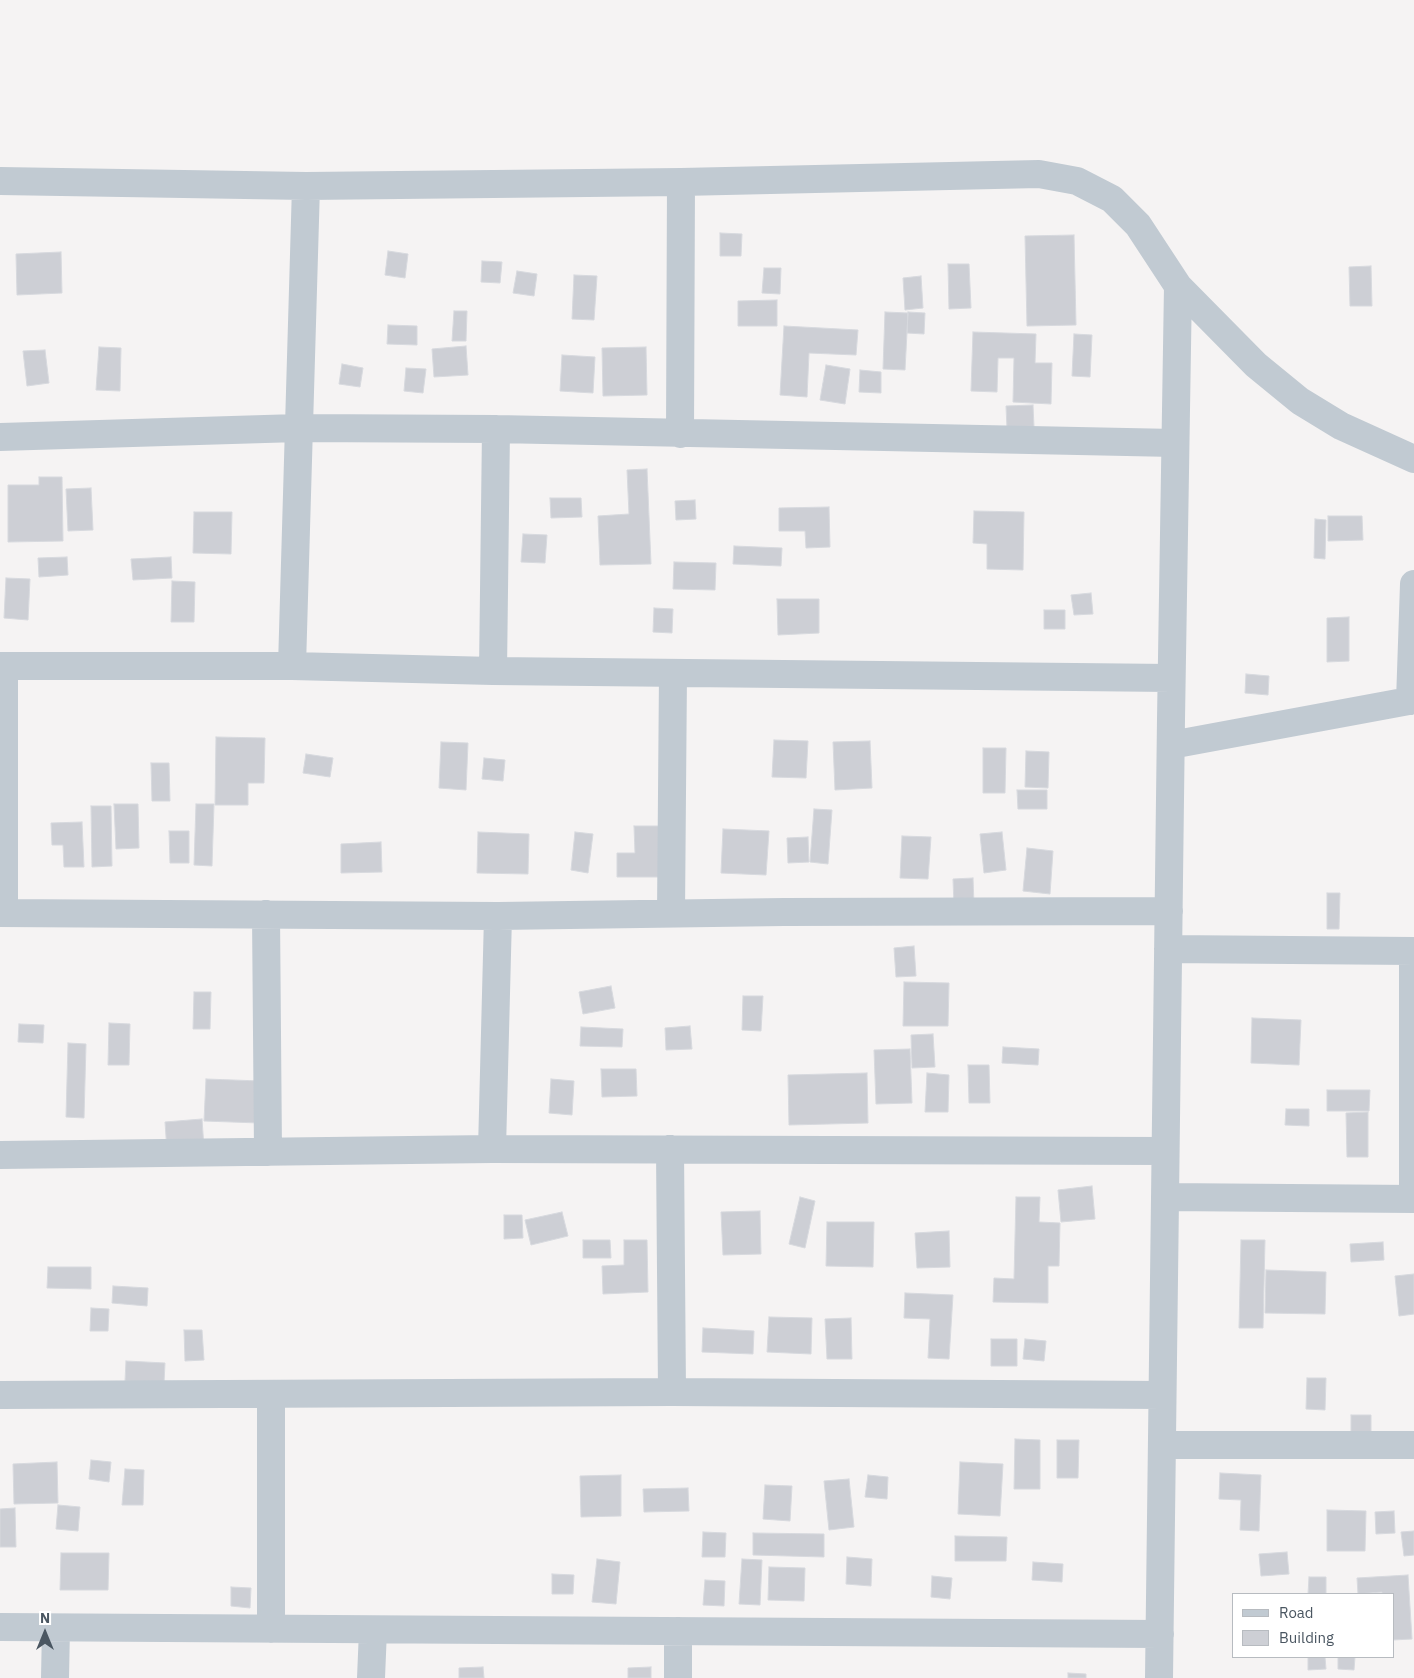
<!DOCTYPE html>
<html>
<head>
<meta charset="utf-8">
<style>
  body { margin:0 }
  #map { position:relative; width:1414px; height:1678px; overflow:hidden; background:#f5f3f3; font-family:"IBM Plex Sans",sans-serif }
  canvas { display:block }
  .legend { position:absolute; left:1232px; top:1593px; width:162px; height:65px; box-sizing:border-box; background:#fff; border:1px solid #b7bbc0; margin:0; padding:6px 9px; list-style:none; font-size:15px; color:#4a5661 }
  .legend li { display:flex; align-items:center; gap:10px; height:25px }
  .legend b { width:25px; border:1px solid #b7bbc0 }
  .north { position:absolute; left:20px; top:1608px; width:50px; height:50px; -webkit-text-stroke:4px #fff; paint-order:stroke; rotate:0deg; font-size:14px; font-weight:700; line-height:20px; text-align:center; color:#4a5661 }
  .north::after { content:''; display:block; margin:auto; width:18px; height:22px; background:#4a5661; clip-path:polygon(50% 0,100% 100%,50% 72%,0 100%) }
</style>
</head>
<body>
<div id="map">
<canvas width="1414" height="1678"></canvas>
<ul class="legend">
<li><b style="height:6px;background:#c1cad2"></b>Road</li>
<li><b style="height:14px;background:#cdcfd5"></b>Building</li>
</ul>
<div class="north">N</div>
</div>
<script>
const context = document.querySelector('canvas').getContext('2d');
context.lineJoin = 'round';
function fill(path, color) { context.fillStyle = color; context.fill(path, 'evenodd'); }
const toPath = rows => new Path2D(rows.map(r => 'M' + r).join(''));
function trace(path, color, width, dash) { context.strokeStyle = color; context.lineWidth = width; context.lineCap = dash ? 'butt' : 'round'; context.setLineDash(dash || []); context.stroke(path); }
const building = toPath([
  [720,233,742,234,741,256,720,256,720,233],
  [1074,235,1076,325,1027,326,1025,236,1074,235],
  [388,251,408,254,405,278,385,275,388,251],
  [61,252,62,293,17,295,16,254,61,252],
  [482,261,502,262,500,283,481,282,482,261],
  [948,264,969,264,971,308,949,309,948,264],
  [1371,266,1372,306,1350,306,1349,267,1371,266],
  [764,268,781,268,780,294,762,293,764,268],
  [517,271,537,274,534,296,513,293,517,271],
  [574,275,597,276,594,320,572,319,574,275],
  [921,276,923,308,905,310,903,278,921,276],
  [777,300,777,326,738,326,738,301,777,300],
  [454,311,467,311,466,341,452,341,454,311],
  [885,312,908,313,905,370,883,369,885,312],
  [908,312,925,313,924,334,907,333,908,312],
  [388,325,417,326,417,345,387,344,388,325],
  [784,326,858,330,856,355,809,353,807,397,780,395,784,326],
  [973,332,1036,334,1035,363,1052,363,1051,404,1013,402,1014,358,998,358,997,392,971,391,973,332],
  [1074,334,1092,335,1090,377,1072,376,1074,334],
  [466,346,468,375,434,377,432,349,466,346],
  [99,347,121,348,120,391,96,390,99,347],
  [646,347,647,395,603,396,602,348,646,347],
  [45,350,49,383,27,386,23,351,45,350],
  [562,355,595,357,593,393,560,391,562,355],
  [342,364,363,368,360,387,339,384,342,364],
  [826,365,850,369,845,404,820,400,826,365],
  [406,368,426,369,423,393,404,391,406,368],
  [860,370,881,372,881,393,859,392,860,370],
  [1033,405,1034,427,1007,429,1006,406,1033,405],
  [647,469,651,564,600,565,598,516,629,514,627,470,647,469],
  [39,477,62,477,63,541,8,542,8,485,39,485,39,477],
  [91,488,93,530,68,531,66,489,91,488],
  [550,498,581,498,582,517,551,518,550,498],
  [695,500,696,519,676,520,675,501,695,500],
  [829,507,830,547,806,548,805,531,779,531,779,508,829,507],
  [974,511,1024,512,1023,570,987,569,987,544,973,543,974,511],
  [194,512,232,512,231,554,193,553,194,512],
  [1328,516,1362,516,1363,540,1328,541,1328,516],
  [1315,519,1326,520,1325,559,1314,558,1315,519],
  [523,534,547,535,545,563,521,562,523,534],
  [734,546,782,548,781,566,733,564,734,546],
  [67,557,68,575,39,577,38,558,67,557],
  [171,557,172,578,133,580,131,559,171,557],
  [674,562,716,563,715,590,673,589,674,562],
  [6,578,30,579,28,620,4,618,6,578],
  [172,581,195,582,194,622,171,622,172,581],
  [1091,593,1093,614,1074,615,1071,595,1091,593],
  [777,599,819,599,819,633,778,635,777,599],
  [654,608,673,609,672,633,653,632,654,608],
  [1044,610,1065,610,1065,629,1044,629,1044,610],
  [1349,617,1349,661,1327,662,1327,618,1349,617],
  [1246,674,1269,676,1268,695,1245,693,1246,674],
  [216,737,265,738,264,783,248,783,248,805,215,805,216,737],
  [774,740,808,741,806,778,772,777,774,740],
  [870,741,872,788,835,790,833,742,870,741],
  [441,742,468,743,466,790,439,788,441,742],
  [983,748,1006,748,1005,793,983,793,983,748],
  [1026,751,1049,752,1048,788,1025,787,1026,751],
  [306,754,333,758,330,777,303,773,306,754],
  [484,758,505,760,503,781,482,779,484,758],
  [151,763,169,763,170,801,152,801,151,763],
  [1017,790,1047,790,1047,809,1018,809,1017,790],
  [114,804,138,804,139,848,116,849,114,804],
  [196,804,214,804,212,866,194,865,196,804],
  [91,806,111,806,112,866,92,867,91,806],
  [814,809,832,810,828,864,810,862,814,809],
  [82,822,84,867,64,867,63,845,52,845,51,823,82,822],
  [634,826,659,826,660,877,617,877,617,853,635,853,634,826],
  [723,829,769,831,766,875,721,873,723,829],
  [169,831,189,831,189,863,170,863,169,831],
  [478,832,529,834,528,874,477,873,478,832],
  [575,832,593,834,588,873,571,870,575,832],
  [1002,832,1006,870,984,873,980,834,1002,832],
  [902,836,931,837,928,879,900,878,902,836],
  [808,837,809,862,788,863,787,838,808,837],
  [381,842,382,872,341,873,341,844,381,842],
  [1027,848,1053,851,1050,894,1023,891,1027,848],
  [973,878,974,905,954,906,953,879,973,878],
  [1327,893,1340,893,1339,929,1327,929,1327,893],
  [914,946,916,976,896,977,894,948,914,946],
  [904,982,949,983,948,1026,903,1026,904,982],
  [611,986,615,1008,583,1014,579,992,611,986],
  [194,992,211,992,210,1029,193,1029,194,992],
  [743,996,763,996,761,1031,742,1030,743,996],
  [1252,1018,1301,1020,1299,1065,1251,1063,1252,1018],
  [109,1023,130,1024,129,1065,108,1065,109,1023],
  [19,1024,44,1025,43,1043,18,1042,19,1024],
  [690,1026,692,1049,666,1050,665,1028,690,1026],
  [581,1027,623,1029,622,1047,580,1046,581,1027],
  [933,1034,935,1067,912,1068,911,1035,933,1034],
  [68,1043,86,1044,84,1118,66,1117,68,1043],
  [1003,1047,1039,1049,1038,1065,1002,1063,1003,1047],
  [910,1049,912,1103,876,1104,874,1050,910,1049],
  [968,1065,989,1065,990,1103,969,1103,968,1065],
  [601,1069,636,1069,637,1096,602,1097,601,1069],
  [867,1073,868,1123,789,1125,788,1075,867,1073],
  [927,1073,949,1075,948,1112,925,1112,927,1073],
  [206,1079,260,1081,259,1123,204,1121,206,1079],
  [551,1079,574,1081,572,1115,549,1113,551,1079],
  [1327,1090,1370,1090,1369,1111,1327,1111,1327,1090],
  [1286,1109,1309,1109,1309,1126,1285,1125,1286,1109],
  [1368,1112,1368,1157,1347,1157,1346,1113,1368,1112],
  [202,1119,204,1148,167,1151,165,1122,202,1119],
  [1092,1186,1095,1219,1061,1222,1058,1190,1092,1186],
  [800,1197,815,1201,805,1248,789,1244,800,1197],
  [1016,1197,1040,1197,1039,1222,1060,1223,1059,1266,1048,1266,1048,1303,993,1302,994,1278,1014,1279,1016,1197],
  [760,1211,761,1254,723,1255,721,1212,760,1211],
  [562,1212,568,1236,531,1245,525,1220,562,1212],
  [504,1215,522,1215,523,1238,504,1239,504,1215],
  [827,1222,874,1222,873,1267,826,1266,827,1222],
  [949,1231,950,1267,917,1268,915,1233,949,1231],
  [583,1240,610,1240,611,1258,583,1258,583,1240],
  [624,1240,647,1240,648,1292,603,1294,602,1266,624,1265,624,1240],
  [1241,1240,1265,1240,1263,1328,1239,1328,1241,1240],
  [1383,1242,1384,1260,1351,1262,1350,1244,1383,1242],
  [48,1267,91,1267,91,1289,47,1288,48,1267],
  [1266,1270,1326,1272,1325,1314,1265,1313,1266,1270],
  [1414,1274,1414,1314,1399,1316,1395,1276,1414,1274],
  [113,1286,148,1288,147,1306,112,1303,113,1286],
  [905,1293,953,1295,949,1359,928,1358,930,1319,904,1318,905,1293],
  [91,1308,109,1309,108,1331,90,1331,91,1308],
  [769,1317,812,1318,811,1354,767,1352,769,1317],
  [851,1318,852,1359,827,1359,825,1319,851,1318],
  [703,1328,754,1331,753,1354,702,1352,703,1328],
  [184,1330,202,1330,204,1360,185,1361,184,1330],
  [991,1339,1017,1339,1017,1366,991,1366,991,1339],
  [1025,1339,1046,1341,1044,1361,1023,1359,1025,1339],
  [126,1361,165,1363,164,1383,125,1381,126,1361],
  [1307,1378,1326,1378,1325,1410,1306,1409,1307,1378],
  [1351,1415,1371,1415,1371,1444,1351,1444,1351,1415],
  [1015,1439,1040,1440,1040,1489,1014,1489,1015,1439],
  [1057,1440,1079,1440,1078,1478,1057,1478,1057,1440],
  [91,1460,111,1462,109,1482,89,1479,91,1460],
  [57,1462,58,1503,14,1504,13,1464,57,1462],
  [960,1462,1003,1464,1000,1516,958,1514,960,1462],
  [125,1469,144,1470,143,1505,122,1505,125,1469],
  [1220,1473,1261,1475,1259,1531,1240,1530,1241,1500,1219,1499,1220,1473],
  [621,1475,621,1516,581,1517,580,1476,621,1475],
  [868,1475,888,1477,887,1499,865,1497,868,1475],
  [849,1479,854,1527,829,1530,824,1481,849,1479],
  [765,1485,792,1486,790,1521,763,1519,765,1485],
  [688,1488,689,1511,644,1512,643,1489,688,1488],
  [58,1505,80,1507,78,1531,56,1529,58,1505],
  [15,1508,16,1547,0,1547,0,1509,15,1508],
  [1327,1510,1366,1511,1365,1551,1327,1551,1327,1510],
  [1394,1511,1395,1533,1376,1534,1375,1512,1394,1511],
  [1414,1531,1414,1555,1404,1556,1401,1532,1414,1531],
  [703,1532,726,1533,725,1557,702,1557,703,1532],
  [753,1533,824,1534,824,1557,753,1555,753,1533],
  [955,1536,1007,1537,1006,1561,955,1561,955,1536],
  [1287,1552,1289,1574,1261,1576,1259,1554,1287,1552],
  [61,1553,109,1553,108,1590,60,1590,61,1553],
  [847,1557,872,1559,871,1586,846,1584,847,1557],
  [597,1559,620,1562,616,1604,592,1602,597,1559],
  [742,1559,762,1560,760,1605,739,1604,742,1559],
  [1033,1562,1063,1564,1062,1582,1032,1580,1033,1562],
  [769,1567,805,1568,804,1601,768,1600,769,1567],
  [552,1574,574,1575,573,1594,552,1594,552,1574],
  [1408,1575,1412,1639,1393,1640,1393,1594,1382,1594,1382,1592,1358,1594,1357,1578,1408,1575],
  [932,1576,952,1578,950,1599,931,1597,932,1576],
  [1309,1577,1326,1577,1326,1594,1308,1594,1309,1577],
  [705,1580,725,1581,724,1606,703,1605,705,1580],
  [231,1587,251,1588,250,1608,231,1606,231,1587],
  [1308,1657,1325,1657,1326,1669,1308,1670,1308,1657],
  [1338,1657,1355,1657,1354,1670,1338,1669,1338,1657],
  [483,1667,484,1678,459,1678,459,1668,483,1667],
  [651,1667,651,1678,628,1678,628,1668,651,1667],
  [1068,1673,1086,1674,1086,1678,1068,1678,1068,1673]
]);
fill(building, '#cdcfd5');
trace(building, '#d7d9de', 1);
trace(toPath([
  [0,181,306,186,681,182,1039,174,1077,181,1112,199,1138,225,1178,286,1256,365,1300,401,1341,426,1414,459],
  [680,434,681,182],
  [0,437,298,428,496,429,1175,443],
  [0,666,292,666,493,671,1171,678],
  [4,666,4,913],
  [292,666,306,186],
  [493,671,496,429],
  [1410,701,1414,584],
  [1171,745,1414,700],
  [0,913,498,916,784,912,1169,911],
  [671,913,673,673],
  [266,914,268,1152],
  [1168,949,1414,951],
  [492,1149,498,916],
  [670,1149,672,1392],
  [0,1155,492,1149,1165,1151],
  [1165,1197,1414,1199],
  [1413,1199,1413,951],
  [0,1395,672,1392,1162,1395],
  [1163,1445,1414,1445],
  [0,1627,1160,1634],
  [271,1629,271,1394],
  [55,1678,56,1628],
  [371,1678,373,1630],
  [678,1678,678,1631],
  [1159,1678,1171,719,1178,286]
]), '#c1cad2', 28);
</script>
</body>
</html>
